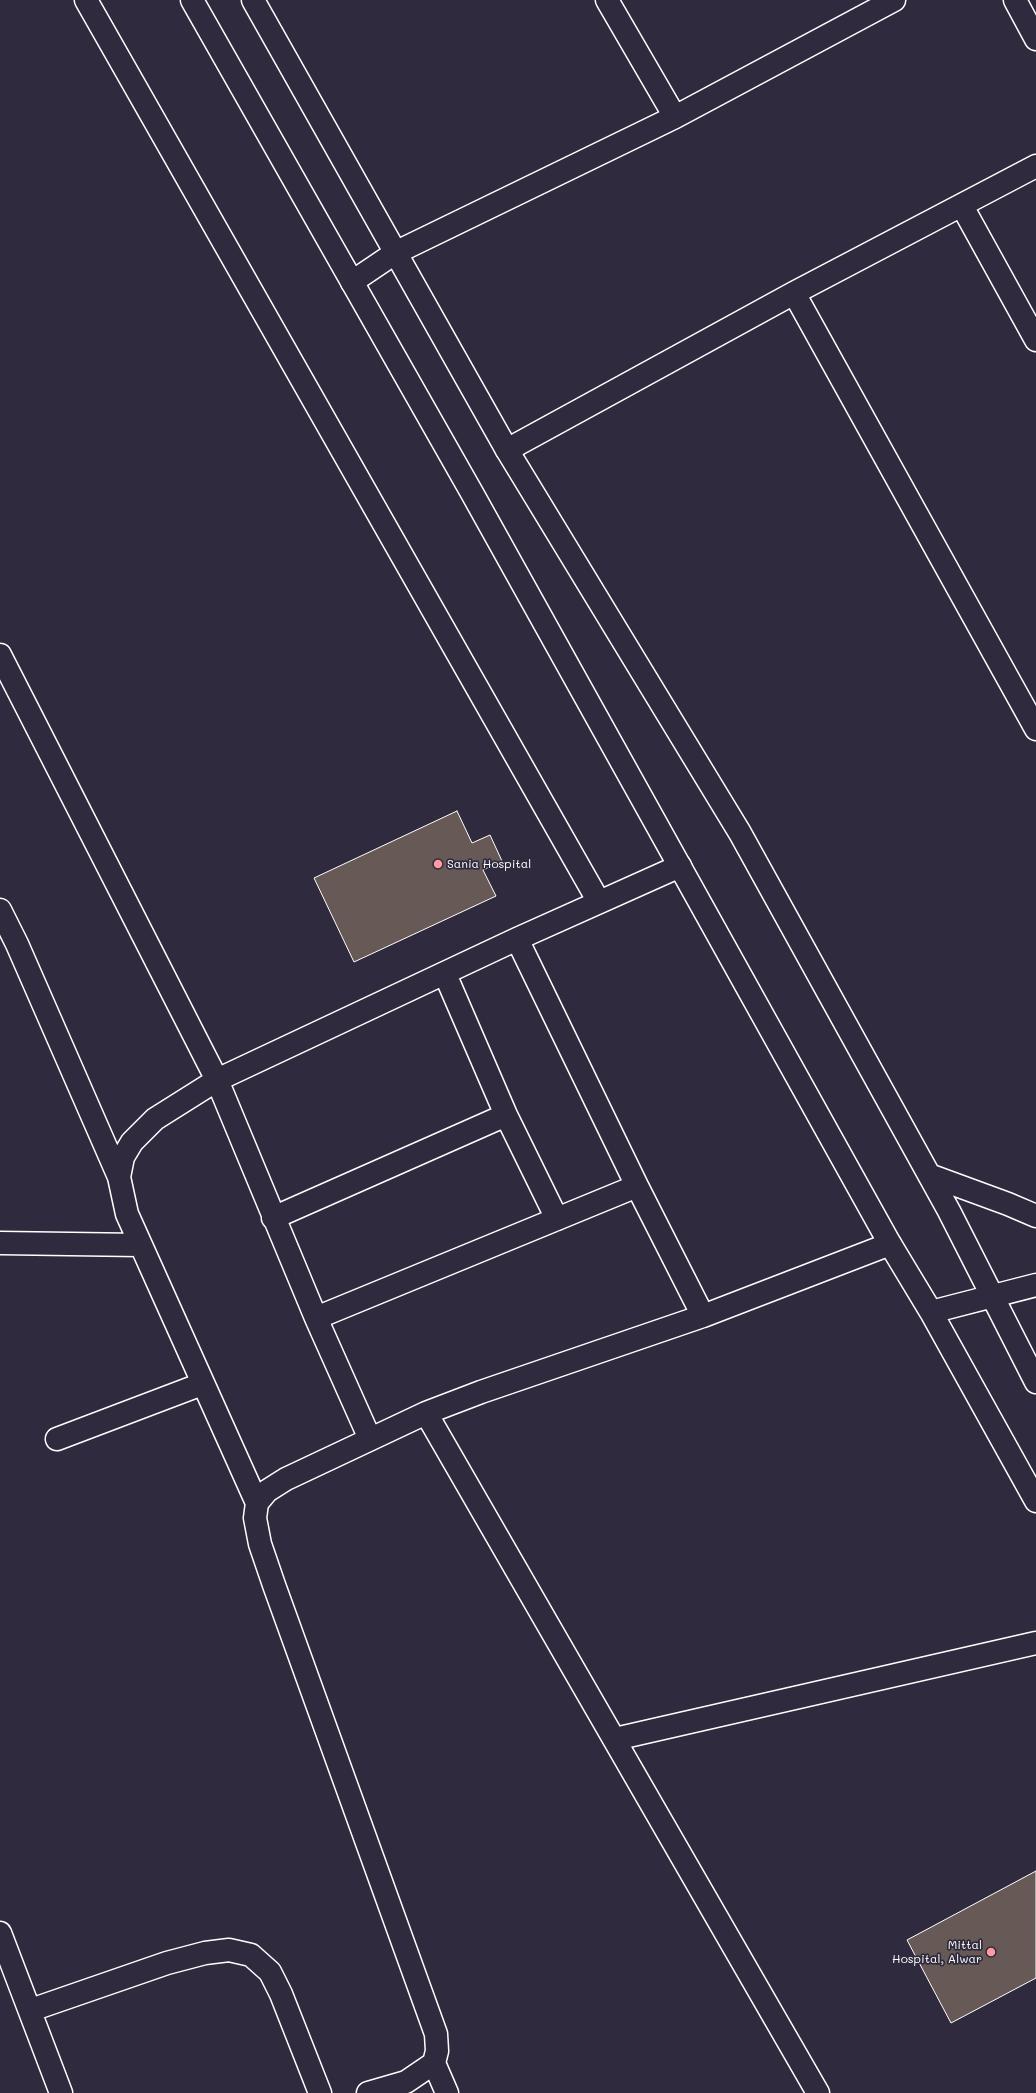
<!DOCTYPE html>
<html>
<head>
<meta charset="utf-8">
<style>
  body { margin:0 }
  canvas { display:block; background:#2f2a3d }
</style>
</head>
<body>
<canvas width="1036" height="2093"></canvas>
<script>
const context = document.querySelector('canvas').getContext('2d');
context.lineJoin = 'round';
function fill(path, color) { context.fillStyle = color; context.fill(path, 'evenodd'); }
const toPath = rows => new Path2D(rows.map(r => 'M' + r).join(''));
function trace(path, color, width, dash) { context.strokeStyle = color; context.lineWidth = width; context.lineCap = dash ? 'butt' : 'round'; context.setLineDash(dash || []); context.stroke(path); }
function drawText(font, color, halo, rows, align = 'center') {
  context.font = font + ' Mali,sans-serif'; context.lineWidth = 3.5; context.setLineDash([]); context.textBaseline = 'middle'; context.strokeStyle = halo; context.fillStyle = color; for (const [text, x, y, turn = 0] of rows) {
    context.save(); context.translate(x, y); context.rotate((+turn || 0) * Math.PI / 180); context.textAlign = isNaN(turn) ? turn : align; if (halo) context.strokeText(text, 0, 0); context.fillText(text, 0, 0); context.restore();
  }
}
const building = toPath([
  [457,811,472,843,490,835,502,861,483,870,496,896,354,962,314,878,457,811],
  [1036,1871,1036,1978,951,2023,907,1940,1036,1871]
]);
fill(building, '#675a56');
trace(building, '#fff', 1);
const street = toPath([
  [86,0,599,902],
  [607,0,675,117],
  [1015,0,1036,39],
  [962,206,1036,340],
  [352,282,395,253,675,117,894,0],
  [794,293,1036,729],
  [507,450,794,293,1036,166],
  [0,655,217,1080,316,1318,370,1439],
  [0,910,17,944,119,1177],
  [517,939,637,1186,703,1316],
  [445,974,506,1115,557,1219],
  [273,1218,506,1115],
  [0,1243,140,1245],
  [316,1318,637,1186],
  [426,1413,818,2093],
  [57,1439,202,1384],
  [257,1503,127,1214,119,1177,123,1157,132,1142,155,1119,217,1080,517,939,680,866],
  [615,1739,1036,1643],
  [0,1933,61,2093],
  [31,2010,167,1963,205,1953,229,1950,251,1955,270,1972,281,1994,320,2093],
  [434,2063,447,2093],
  [368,2093,406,2082,434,2063,437,2051,436,2034,274,1585,260,1544,255,1518,257,1503,267,1491,286,1479,426,1413,481,1392,703,1316,890,1244]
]);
const secondary = toPath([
  [192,0,472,493,890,1244,931,1312,1036,1501],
  [253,0,507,450,740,833,949,1211,1036,1382],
  [929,1175,1008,1204,1036,1216],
  [931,1312,1036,1285]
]);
trace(street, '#fff', 25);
trace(secondary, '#fff', 25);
trace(street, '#2f2a3d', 22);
trace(secondary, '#2f2a3d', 22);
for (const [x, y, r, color] of [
  [438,864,5,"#ff9aa2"],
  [991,1952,5,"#ff9aa2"]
]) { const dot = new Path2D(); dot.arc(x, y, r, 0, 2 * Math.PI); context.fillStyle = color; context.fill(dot); trace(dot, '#2f2a3d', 1.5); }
drawText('12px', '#fff', '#2f2a3d', [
  ["Sania Hospital",447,864],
  ["Mittal",982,1945,"right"],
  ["Hospital, Alwar",982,1959,"right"]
], 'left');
</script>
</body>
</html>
